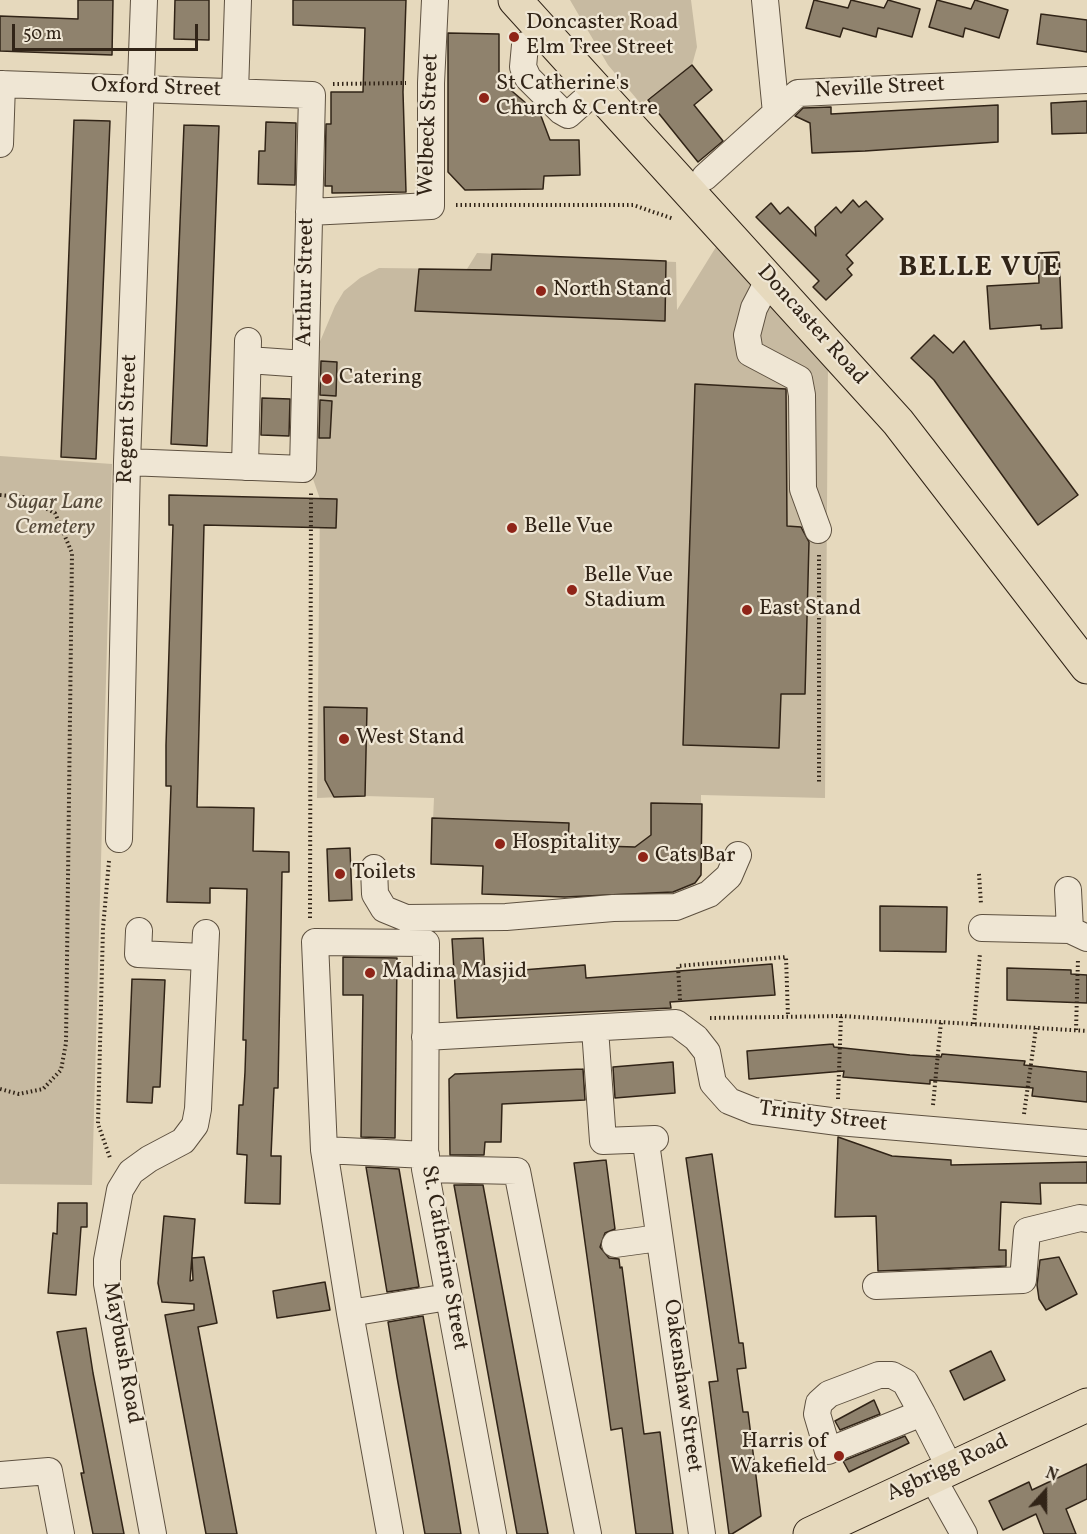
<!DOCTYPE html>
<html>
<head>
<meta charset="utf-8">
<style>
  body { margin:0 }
  #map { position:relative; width:1087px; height:1534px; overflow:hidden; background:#e6d9bd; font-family:Vollkorn,serif }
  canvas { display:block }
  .north { position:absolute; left:1015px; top:1462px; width:60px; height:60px; -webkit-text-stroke:4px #efe6d4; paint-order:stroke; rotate:21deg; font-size:16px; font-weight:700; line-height:24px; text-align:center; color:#312417 }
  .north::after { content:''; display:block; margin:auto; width:21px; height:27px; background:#312417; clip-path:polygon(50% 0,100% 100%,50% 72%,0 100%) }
  .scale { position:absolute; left:12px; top:24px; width:186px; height:27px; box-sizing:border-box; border:3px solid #312417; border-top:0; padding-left:8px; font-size:18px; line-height:21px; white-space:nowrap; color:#312417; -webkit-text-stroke:4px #efe6d4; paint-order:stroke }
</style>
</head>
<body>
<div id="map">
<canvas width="1087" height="1534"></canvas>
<div class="north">N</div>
<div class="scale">50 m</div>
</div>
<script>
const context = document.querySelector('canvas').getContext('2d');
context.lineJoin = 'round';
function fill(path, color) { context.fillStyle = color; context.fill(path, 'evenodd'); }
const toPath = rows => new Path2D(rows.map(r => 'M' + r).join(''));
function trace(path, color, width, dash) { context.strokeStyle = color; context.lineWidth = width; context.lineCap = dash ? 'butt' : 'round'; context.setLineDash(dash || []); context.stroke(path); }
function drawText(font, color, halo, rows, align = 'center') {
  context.font = font + ' Vollkorn,serif'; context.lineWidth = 4.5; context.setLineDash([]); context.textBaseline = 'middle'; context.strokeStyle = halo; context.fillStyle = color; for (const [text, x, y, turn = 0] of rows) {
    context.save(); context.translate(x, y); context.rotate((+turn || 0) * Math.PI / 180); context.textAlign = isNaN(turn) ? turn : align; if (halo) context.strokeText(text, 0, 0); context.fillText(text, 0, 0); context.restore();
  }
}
fill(toPath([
  [570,0,691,0,697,47,692,65,641,104,608,65],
  [716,247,828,362,825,798,701,795,701,875,691,889,652,900,482,894,483,866,431,864,434,798,365,796,317,798,320,499,313,479,319,344,335,306,344,291,360,278,379,268,467,269,477,253,676,262,677,310],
  [0,456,112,464,92,1185,0,1184]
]), '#c7baa1');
const building = toPath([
  [78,0,113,0,112,55,0,51,0,16,78,19,78,0],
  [175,0,209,0,209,40,174,39,175,0],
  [293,0,406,0,403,92,406,192,332,193,332,186,325,186,326,124,331,124,331,92,363,92,365,28,293,25,293,0],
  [814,0,848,8,851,0,884,8,888,0,920,9,912,37,878,28,876,37,843,28,840,37,806,28,814,0],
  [937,0,971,9,975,0,1008,10,999,38,965,28,963,37,929,27,937,0],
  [1041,14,1087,20,1087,52,1037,44,1041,14],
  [448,33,499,34,499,80,541,116,550,140,579,140,580,175,544,176,543,189,465,190,448,172,448,33],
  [692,65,712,90,694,105,723,141,698,162,648,100,692,65],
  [1087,101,1087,133,1052,134,1051,103,1087,101],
  [998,105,998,142,865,151,812,153,810,123,795,116,803,108,831,107,831,114,998,105],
  [74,120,110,121,96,459,61,457,74,120],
  [266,122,296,123,295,185,258,184,259,151,265,151,266,122],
  [184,125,219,126,207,446,171,444,184,125],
  [853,200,859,207,866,201,883,219,846,255,853,263,847,269,852,275,826,300,813,287,819,281,756,217,771,203,780,214,788,207,816,236,815,227,836,207,841,213,853,200],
  [1059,252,1062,328,1041,329,1041,325,990,329,987,286,1039,283,1038,253,1059,252],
  [492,254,666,261,665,321,415,311,419,269,491,270,492,254],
  [934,335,953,353,964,341,1078,495,1038,525,934,380,911,358,934,335],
  [321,361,337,362,336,396,320,395,321,361],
  [695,384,786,389,787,526,801,527,809,542,805,694,781,694,779,748,683,745,695,384],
  [262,398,290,399,289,436,261,435,262,398],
  [320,400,332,401,330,438,319,438,320,400],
  [169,495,337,499,336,528,204,525,197,807,254,808,253,851,289,852,289,872,282,872,278,1088,274,1088,271,1156,281,1156,280,1204,245,1203,247,1155,237,1154,239,1105,243,1105,245,1072,246,1040,243,1040,247,889,210,888,210,903,167,902,171,786,166,786,166,745,173,525,169,525,169,495],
  [324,707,367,708,365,796,334,797,325,780,324,707],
  [651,803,702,804,701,875,695,883,673,892,565,897,482,894,483,866,431,864,432,818,569,823,568,845,635,847,651,835,651,803],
  [350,848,352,900,329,901,327,849,350,848],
  [880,906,947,907,946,952,880,951,880,906],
  [483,938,485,973,585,965,586,978,772,964,775,995,670,1002,671,1008,457,1018,452,939,483,938],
  [343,957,397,958,395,1138,361,1137,363,995,343,995,343,957],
  [1007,968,1071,970,1071,974,1087,975,1087,1003,1007,1000,1007,968],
  [132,979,165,980,160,1087,153,1087,152,1103,127,1102,132,979],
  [833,1044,834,1047,910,1055,941,1057,942,1054,1025,1061,1024,1065,1087,1072,1087,1102,1032,1096,1033,1088,930,1080,930,1084,843,1077,844,1071,749,1079,747,1051,833,1044],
  [673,1062,675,1093,615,1098,613,1067,673,1062],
  [583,1069,585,1100,502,1104,501,1142,485,1142,484,1155,450,1155,449,1079,455,1074,583,1069],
  [838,1137,892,1156,951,1160,951,1165,1087,1162,1087,1183,1040,1183,1041,1204,1001,1202,999,1250,1006,1250,1006,1266,878,1271,876,1216,835,1217,838,1137],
  [712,1154,739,1343,743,1343,746,1368,737,1369,743,1412,748,1412,761,1516,732,1534,729,1534,709,1382,718,1381,686,1158,712,1154],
  [606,1160,615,1229,605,1233,600,1247,609,1258,619,1259,620,1268,622,1267,644,1434,660,1432,673,1534,636,1534,622,1428,611,1430,574,1163,606,1160],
  [366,1167,399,1169,419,1287,387,1292,366,1167],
  [454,1185,483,1185,548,1534,517,1534,454,1185],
  [58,1203,87,1203,87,1227,81,1227,76,1295,48,1293,53,1233,57,1234,58,1203],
  [164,1216,195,1219,190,1281,193,1280,192,1258,204,1257,217,1323,198,1327,237,1534,206,1534,165,1315,194,1310,194,1304,162,1302,158,1283,164,1216],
  [1059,1257,1077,1294,1046,1310,1039,1299,1037,1285,1040,1260,1059,1257],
  [325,1282,330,1310,277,1318,273,1291,325,1282],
  [423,1316,449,1462,461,1534,425,1534,397,1377,388,1322,423,1316],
  [86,1328,93,1373,124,1534,93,1534,81,1473,84,1473,57,1332,86,1328],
  [991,1351,1005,1380,964,1400,950,1371,991,1351],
  [874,1400,880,1414,840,1430,835,1421,874,1400],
  [905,1436,909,1443,849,1472,843,1461,905,1436],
  [1087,1464,1087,1499,1066,1509,1076,1534,1044,1534,1036,1514,1003,1530,989,1501,1029,1482,1032,1490,1087,1464]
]);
fill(building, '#8f826d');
trace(building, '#312417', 1.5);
const minor = toPath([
  [765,0,776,113],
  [525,45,523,67,528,78,561,111,568,115,597,89],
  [0,84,312,95,303,469,127,462],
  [235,92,238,0],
  [0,144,2,84],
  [705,177,798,93,1087,80],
  [309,212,431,206,431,83,435,0],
  [769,279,754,308,747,335,750,353,799,379,802,395,803,489,818,530],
  [248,360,305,364],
  [245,467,248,341],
  [119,839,127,462,144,0],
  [374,868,375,894,384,909,406,918,506,917,613,908,676,907,709,894,729,876,738,855],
  [1068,890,1070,930],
  [982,928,1070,930,1087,938],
  [139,931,138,954,203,957],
  [595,1029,603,1141,655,1139],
  [425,1037,676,1023,696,1038,707,1052,713,1083,729,1101,754,1111,838,1122,1087,1143],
  [324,1150,426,1155],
  [647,1150,702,1534],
  [425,1169,517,1171,588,1534],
  [615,1244,659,1238],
  [876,1286,1023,1280,1027,1231,1080,1218,1087,1219],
  [350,1313,448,1297],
  [922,1413,828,1451,817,1414,819,1403,829,1394,879,1375,892,1375,905,1382,922,1413,950,1468],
  [0,1475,49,1471,61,1534],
  [932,1477,964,1534],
  [153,1534,107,1284,107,1260,120,1190,131,1172,149,1159,183,1141,195,1125,198,1109,206,933],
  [390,1534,350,1313,324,1150,315,942,426,943,425,1169,493,1534]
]);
const major = toPath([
  [810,1534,1087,1405]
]);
const highway = toPath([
  [515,0,898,422,1087,667]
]);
trace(minor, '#5e5140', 28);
trace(major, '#312417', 35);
trace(highway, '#312417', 35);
trace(toPath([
  [333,84,406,83],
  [456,205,633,205,674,219],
  [0,495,23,497,55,513,72,553,66,1043,61,1070,43,1089,19,1094,0,1089],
  [819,555,819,782],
  [109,861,103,928,98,1124,110,1158],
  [979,874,981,904],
  [310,918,311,491],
  [680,1000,678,966,786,957,788,1017],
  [710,1018,841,1016,1087,1031],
  [974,1024,980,953],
  [1076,1030,1078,959],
  [838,1099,841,1016],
  [933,1105,941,1022],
  [1024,1114,1036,1028]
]), '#312417', 4, [1.5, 3]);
trace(minor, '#efe6d4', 26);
trace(major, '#e6d9bd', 33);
trace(highway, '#e6d9bd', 33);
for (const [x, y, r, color] of [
  [514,37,6,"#8f2418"],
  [484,98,6,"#8f2418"],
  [541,291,6,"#8f2418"],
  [327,379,6,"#8f2418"],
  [512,528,6,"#8f2418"],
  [572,590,6,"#8f2418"],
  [747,610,6,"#8f2418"],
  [344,739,6,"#8f2418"],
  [500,844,6,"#8f2418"],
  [643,857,6,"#8f2418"],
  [340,874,6,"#8f2418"],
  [370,973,6,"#8f2418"],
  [839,1456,6,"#8f2418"]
]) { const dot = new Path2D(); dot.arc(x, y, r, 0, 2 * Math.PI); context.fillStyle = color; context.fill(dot); trace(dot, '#efe6d4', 2); }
drawText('22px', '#312417', '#efe6d4', [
  ["Doncaster Road",526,24],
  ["Elm Tree Street",526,49],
  ["St Catherine's",496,85],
  ["Church & Centre",496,110],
  ["North Stand",553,291],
  ["Catering",339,379],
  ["Belle Vue",524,528],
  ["Belle Vue",584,577],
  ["Stadium",584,602],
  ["East Stand",759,610],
  ["West Stand",356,739],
  ["Hospitality",512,844],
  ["Cats Bar",655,857],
  ["Toilets",352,874],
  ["Madina Masjid",382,973],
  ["Harris of",827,1443,"right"],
  ["Wakefield",827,1468,"right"]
], 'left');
drawText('22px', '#312417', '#efe6d4', [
  ["Oxford Street",156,89,2],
  ["Neville Street",880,89,-3],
  ["Welbeck Street",430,125,-88],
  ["Arthur Street",307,282,-89],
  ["Doncaster Road",811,326,48],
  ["Regent Street",129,419,-88],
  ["Trinity Street",823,1118,7],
  ["St. Catherine Street",443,1258,80],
  ["Maybush Road",121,1353,80],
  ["Oakenshaw Street",681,1386,82],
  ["Agbrigg Road",948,1469,-25]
]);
drawText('italic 22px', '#564a3a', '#efe6d4', [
  ["Sugar Lane",55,504],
  ["Cemetery",55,529]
]);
context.letterSpacing = '1.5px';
drawText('bold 28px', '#312417', '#efe6d4', [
  ["BELLE VUE",980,270]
]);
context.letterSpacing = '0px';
</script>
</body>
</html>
